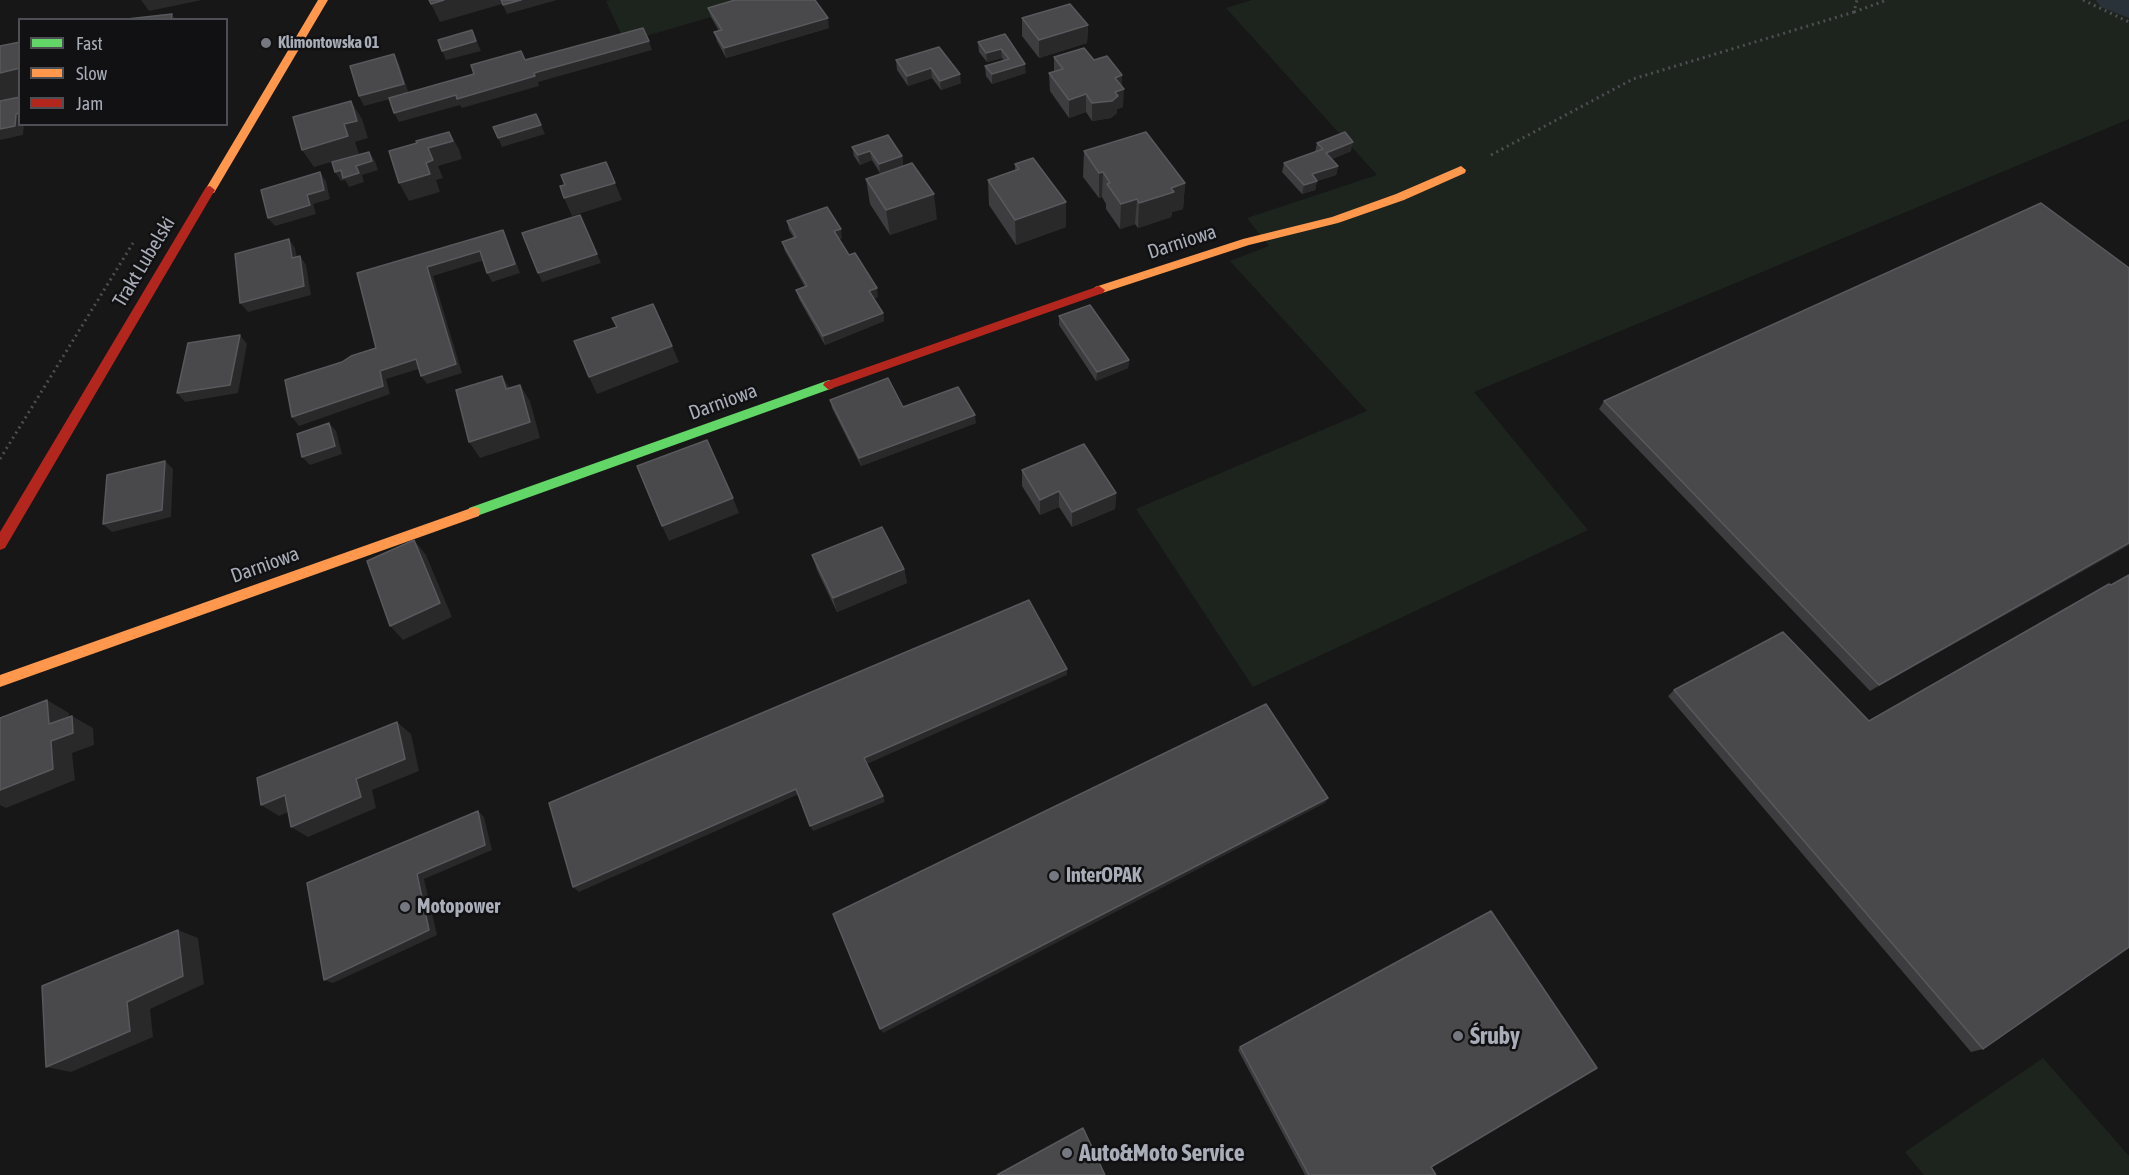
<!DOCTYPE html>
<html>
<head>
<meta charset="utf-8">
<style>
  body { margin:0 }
  #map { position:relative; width:2129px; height:1175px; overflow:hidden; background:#171717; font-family:"Asap Condensed",sans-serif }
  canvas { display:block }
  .legend { position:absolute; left:18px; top:18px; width:210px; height:108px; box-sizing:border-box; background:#111113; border:2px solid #4d4f55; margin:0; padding:8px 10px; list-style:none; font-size:18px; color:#a8adb8 }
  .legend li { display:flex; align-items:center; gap:12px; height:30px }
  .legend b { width:30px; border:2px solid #4d4f55 }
</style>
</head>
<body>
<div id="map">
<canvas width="2129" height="1175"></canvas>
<ul class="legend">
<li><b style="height:8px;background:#63d668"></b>Fast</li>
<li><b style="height:8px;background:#ff974d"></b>Slow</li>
<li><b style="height:8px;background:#b3261e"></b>Jam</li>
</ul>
</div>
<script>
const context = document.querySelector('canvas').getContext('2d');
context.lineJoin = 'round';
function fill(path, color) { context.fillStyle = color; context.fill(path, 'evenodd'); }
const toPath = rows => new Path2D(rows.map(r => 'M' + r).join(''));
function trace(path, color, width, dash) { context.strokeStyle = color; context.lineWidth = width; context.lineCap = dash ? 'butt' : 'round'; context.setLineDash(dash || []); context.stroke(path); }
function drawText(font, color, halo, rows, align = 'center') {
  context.font = font + ' "Asap Condensed",sans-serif'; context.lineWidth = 5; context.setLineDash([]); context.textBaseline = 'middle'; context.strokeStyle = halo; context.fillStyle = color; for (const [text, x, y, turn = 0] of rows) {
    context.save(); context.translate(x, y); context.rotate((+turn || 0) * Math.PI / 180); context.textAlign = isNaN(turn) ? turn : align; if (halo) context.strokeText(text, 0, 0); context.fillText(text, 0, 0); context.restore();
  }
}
fill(toPath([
  [611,0,770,0,625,42,606,1],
  [1252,0,2129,0,2129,119,1474,392,1588,530,1253,687,1136,509,1367,411,1230,261,1269,246,1247,218,1377,175,1226,8],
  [2043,1058,2129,1156,2129,1175,1924,1175,1905,1152]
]), '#1d241e');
fill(toPath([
  [2096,0,2129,0,2129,18,2101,7,2096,0]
]), '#2a3239');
trace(toPath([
  [2083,0,2129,22],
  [1854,12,1887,0],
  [1491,155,1633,79,1854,12,1857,0],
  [0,459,133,243]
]), '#4d4e52', 3, [2, 4]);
fill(toPath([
  [829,380,833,382,835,385,833,388,474,517,469,516,468,512,469,508,829,380]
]), '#63d668');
fill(toPath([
  [318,0,328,0,214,193,206,193,205,190,318,0],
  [1461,166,1466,170,1465,173,1404,200,1338,223,1249,245,1099,294,1093,290,1095,287,1243,239,1332,217,1396,194,1461,166],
  [474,507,479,508,480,512,479,516,0,687,0,675,474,507]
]), '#ff974d');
fill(toPath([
  [210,186,215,190,5,548,0,550,0,532,206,187,210,186],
  [1099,286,1105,290,1103,293,833,388,829,390,823,385,825,382,1099,286]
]), '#b3261e');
fill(toPath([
  [708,8,829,28,726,58,717,41,714,32,719,31,711,17],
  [1022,18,1088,25,1087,43,1039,58,1022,36],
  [1005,34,1026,73,992,84,986,76,985,66,1004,61,1002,58,987,62,979,52,978,42],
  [939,47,961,83,941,90,932,78,908,86,897,70,896,60],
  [1054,57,1094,60,1122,86,1123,107,1117,109,1117,113,1111,118,1092,121,1086,112,1069,118,1050,91,1049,73,1054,72],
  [1317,143,1351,151,1332,159,1338,166,1336,175,1317,181,1315,190,1302,194,1282,172,1284,163,1315,152],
  [852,147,902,156,903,165,880,173,872,160,860,165,854,156],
  [1084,151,1185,183,1183,209,1172,212,1171,217,1138,228,1135,224,1120,229,1106,209,1106,204,1102,197,1099,198,1083,177],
  [1015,164,1066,202,1066,227,1016,245,989,205,988,180,1015,171],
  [866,179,937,219,890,235,870,204],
  [787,221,842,238,839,239,849,255,878,297,874,298,883,313,884,321,825,345,799,299,796,290,805,287,785,251,782,242,794,238,789,230],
  [2129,268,2129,545,1870,691,1599,409,1604,401],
  [1059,316,1129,360,1128,368,1096,381,1059,325],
  [830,400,903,407,976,423,861,466,832,408],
  [1022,470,1116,493,1115,509,1072,527,1059,507,1040,515,1022,486],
  [812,555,904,569,907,583,837,612,817,570],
  [1674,690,1869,721,1983,1049,1971,1052,1668,696],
  [1240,1047,1436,1175,1305,1175,1238,1050]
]), '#3d3d3f');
fill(toPath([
  [141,0,202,0,149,11],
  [444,0,500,0,502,4,440,22,431,4],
  [521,0,557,0,507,14,503,5],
  [172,14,176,20,171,20],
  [828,18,829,28,726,58,724,48],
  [1088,25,1087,43,1039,58,1039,40],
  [472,30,481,51,446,60,442,51],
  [649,41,652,50,538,82,539,86,462,108,460,105,399,122,394,113],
  [1001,49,1002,58,987,62,986,53],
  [394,54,399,64,409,94,364,106,359,96],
  [1025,64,1026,73,992,84,992,74],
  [20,68,20,107,0,104,0,73],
  [931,68,932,78,908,86,907,76],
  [960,74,961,83,941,90,940,81],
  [1122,75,1122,90,1124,89,1123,107,1117,109,1117,113,1111,118,1092,121,1092,103,1115,78],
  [1086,94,1086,112,1069,118,1069,100],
  [351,101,362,119,368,138,355,142,359,154,314,167,302,150],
  [20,113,20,124,24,124,23,135,0,140,0,129,16,114],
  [541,125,545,134,502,147,498,138],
  [449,132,459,149,462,159,438,166,443,178,436,180,440,192,409,201,399,183,426,163,428,148],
  [1353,142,1351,151,1324,162,1326,153],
  [870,151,872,160,860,165,858,155],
  [369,152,375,161,378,170,362,175,364,182,349,187,345,180,341,181,335,172,356,166],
  [902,156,903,165,880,173,879,164],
  [1338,166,1336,175,1317,181,1315,190,1302,194,1304,185,1312,174],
  [320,172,326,181,330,199,313,204,316,214,275,226,268,218,307,195],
  [1103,172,1102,197,1099,198,1099,173],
  [615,183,622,200,572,216,564,198],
  [1185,183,1183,209,1172,212,1171,217,1138,228,1139,203,1171,188],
  [934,194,937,219,890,235,886,210],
  [1137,199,1135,224,1120,229,1121,204],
  [1066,202,1066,227,1016,245,1015,220],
  [580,215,601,263,542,282,538,273],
  [841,229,842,238,836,240,834,231],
  [503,230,507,239,520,273,492,282,487,273],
  [289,239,295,248,299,267,292,258],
  [480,251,485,260,433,276,462,373,427,384,421,376,427,267],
  [300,256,306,265,311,295,248,312,240,303],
  [877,288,878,297,871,299,869,291],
  [883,313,884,321,825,345,823,336],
  [240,335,247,344,238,393,185,402,177,393],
  [672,346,679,362,597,394,589,377],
  [416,359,422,368,386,379,390,394,299,426,292,417,380,371],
  [1129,360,1128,368,1096,381,1097,372],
  [502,376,512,392,506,389],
  [520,385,530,401,540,438,480,458,469,442],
  [975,415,976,423,861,466,859,458],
  [329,423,336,431,342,454,310,465,302,457],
  [165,461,173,469,171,517,112,532,103,524],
  [1059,491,1059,507,1040,515,1040,500],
  [1116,493,1115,509,1072,527,1072,512],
  [733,498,739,513,669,541,662,526],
  [414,540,426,555,452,617,403,640,390,626],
  [2129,543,2129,545,1870,691,1879,685],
  [904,569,907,583,837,612,833,598],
  [1067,669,1067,675,867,764,864,758],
  [47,700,69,713,70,734,72,716,93,728,94,745,72,753,75,780,6,808,0,805,0,790,49,724],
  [397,722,411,734,419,771,372,790,376,808,308,837,291,827,356,779],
  [796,789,799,794,579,892,573,887],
  [285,795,302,806,279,816,261,805],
  [883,796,885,802,813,831,810,826],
  [1328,798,1325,803,883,1033,880,1029],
  [478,811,484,817,492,850,424,879,437,935,333,983,324,980,417,874],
  [178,930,198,938,204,984,150,1009,153,1037,71,1072,46,1067,127,1002]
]), '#29292a');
const building = toPath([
  [429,0,444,0,431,4,429,0],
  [501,0,521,0,503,5,501,0],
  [735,0,815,0,828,18,724,48,714,32,722,30,708,8,735,0],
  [1070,4,1088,25,1039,40,1022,18,1070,4],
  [172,14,171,20,127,20,127,19,172,14],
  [643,28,649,41,534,73,535,76,457,99,456,95,394,113,389,98,474,74,471,65,521,51,525,60,643,28],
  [472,30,476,41,442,51,438,40,472,30],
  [1005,34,1025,64,992,74,985,66,1009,59,1001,49,986,53,978,42,1005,34],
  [20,42,20,68,0,73,0,46,20,42],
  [939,47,960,74,940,81,931,68,907,76,896,60,939,47],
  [1084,48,1094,60,1107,56,1122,75,1115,78,1124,89,1115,92,1118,96,1112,101,1092,103,1086,94,1069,100,1049,73,1063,69,1054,57,1084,48],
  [394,54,404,84,359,96,350,66,394,54],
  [20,97,20,113,16,114,15,126,0,129,0,101,20,97],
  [351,101,357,121,344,124,348,136,302,150,293,117,351,101],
  [536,114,541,125,498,138,493,127,536,114],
  [449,132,453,141,428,148,433,160,426,163,430,174,399,183,389,151,417,143,416,141,449,132],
  [1146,132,1185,183,1171,188,1174,192,1139,203,1137,199,1121,204,1107,184,1110,183,1103,172,1099,173,1084,151,1146,132],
  [1345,132,1353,142,1326,153,1338,166,1312,174,1317,181,1304,185,1284,163,1323,149,1317,143,1345,132],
  [888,135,902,156,879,164,870,151,858,155,852,147,888,135],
  [369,152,372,161,356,166,359,173,343,178,341,170,335,172,332,162,369,152],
  [1033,158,1066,202,1015,220,988,180,1019,169,1015,164,1033,158],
  [606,162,615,183,564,198,560,186,565,185,561,175,606,162],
  [912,163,934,194,886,210,866,179,912,163],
  [320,172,324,190,307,195,310,205,268,218,261,190,320,172],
  [2041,203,2129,268,2129,543,1879,685,1604,401,2041,203],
  [827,207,841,229,834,231,849,255,855,253,877,288,869,291,883,313,823,336,796,290,807,286,782,242,796,237,787,221,827,207],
  [580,215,597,254,538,273,522,233,580,215],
  [503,230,515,264,487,273,480,251,427,267,456,364,421,376,416,359,380,371,383,386,292,417,285,380,342,362,351,356,376,348,357,273,503,230],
  [289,239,292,258,300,256,304,286,240,303,235,254,289,239],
  [653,304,672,346,589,377,574,341,617,327,612,318,653,304],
  [1090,305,1129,360,1097,372,1059,316,1090,305],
  [240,335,230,385,177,393,188,343,240,335],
  [502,376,506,389,520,385,530,422,469,442,456,390,502,376],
  [888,378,903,407,958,387,975,415,859,458,830,400,888,378],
  [329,423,335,446,302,457,297,434,329,423],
  [707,440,733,498,662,526,637,466,707,440],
  [1084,444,1116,493,1072,512,1059,491,1040,500,1022,470,1084,444],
  [165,461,162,510,103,524,107,475,165,461],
  [882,527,904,569,833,598,812,555,882,527],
  [414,540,440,603,390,626,367,561,414,540],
  [2129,575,2129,947,1983,1049,1674,690,1783,632,1869,721,2109,584,2111,585,2129,575],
  [1029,600,1067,669,864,758,883,796,810,826,796,789,573,887,549,803,1029,600],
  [47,700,49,724,72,716,73,733,51,741,53,769,0,790,0,718,47,700],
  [1266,704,1328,798,880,1029,833,914,1266,704],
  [397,722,405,759,356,779,361,797,291,827,285,795,261,805,257,778,397,722],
  [478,811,485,845,417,874,429,930,324,980,307,883,478,811],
  [1491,911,1597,1068,1431,1167,1436,1175,1309,1175,1240,1047,1491,911],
  [178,930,183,976,127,1002,130,1031,46,1067,42,986,178,930],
  [1083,1128,1105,1175,997,1175,1083,1128]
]);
fill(building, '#49494c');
trace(building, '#58595d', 1.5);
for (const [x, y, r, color] of [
  [266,43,6,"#757880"],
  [1054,876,6,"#757880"],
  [405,907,6,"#757880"],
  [1458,1036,6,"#757880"],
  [1067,1153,6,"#757880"]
]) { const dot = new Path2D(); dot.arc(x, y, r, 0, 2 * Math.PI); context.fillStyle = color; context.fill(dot); trace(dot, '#111113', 2); }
drawText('bold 16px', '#a8adb8', '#111113', [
  ["Klimontowska 01",278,43]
], 'left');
drawText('20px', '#a8adb8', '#111113', [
  ["Darniowa",1182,242,-18],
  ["Trakt Lubelski",144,262,-59],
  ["Darniowa",723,402,-20],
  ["Darniowa",265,565,-20]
]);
drawText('bold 20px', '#a8adb8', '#111113', [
  ["InterOPAK",1066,876],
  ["Motopower",417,907]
], 'left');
drawText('bold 24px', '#a8adb8', '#111113', [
  ["Śruby",1470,1036],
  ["Auto&Moto Service",1079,1153]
], 'left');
</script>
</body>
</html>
